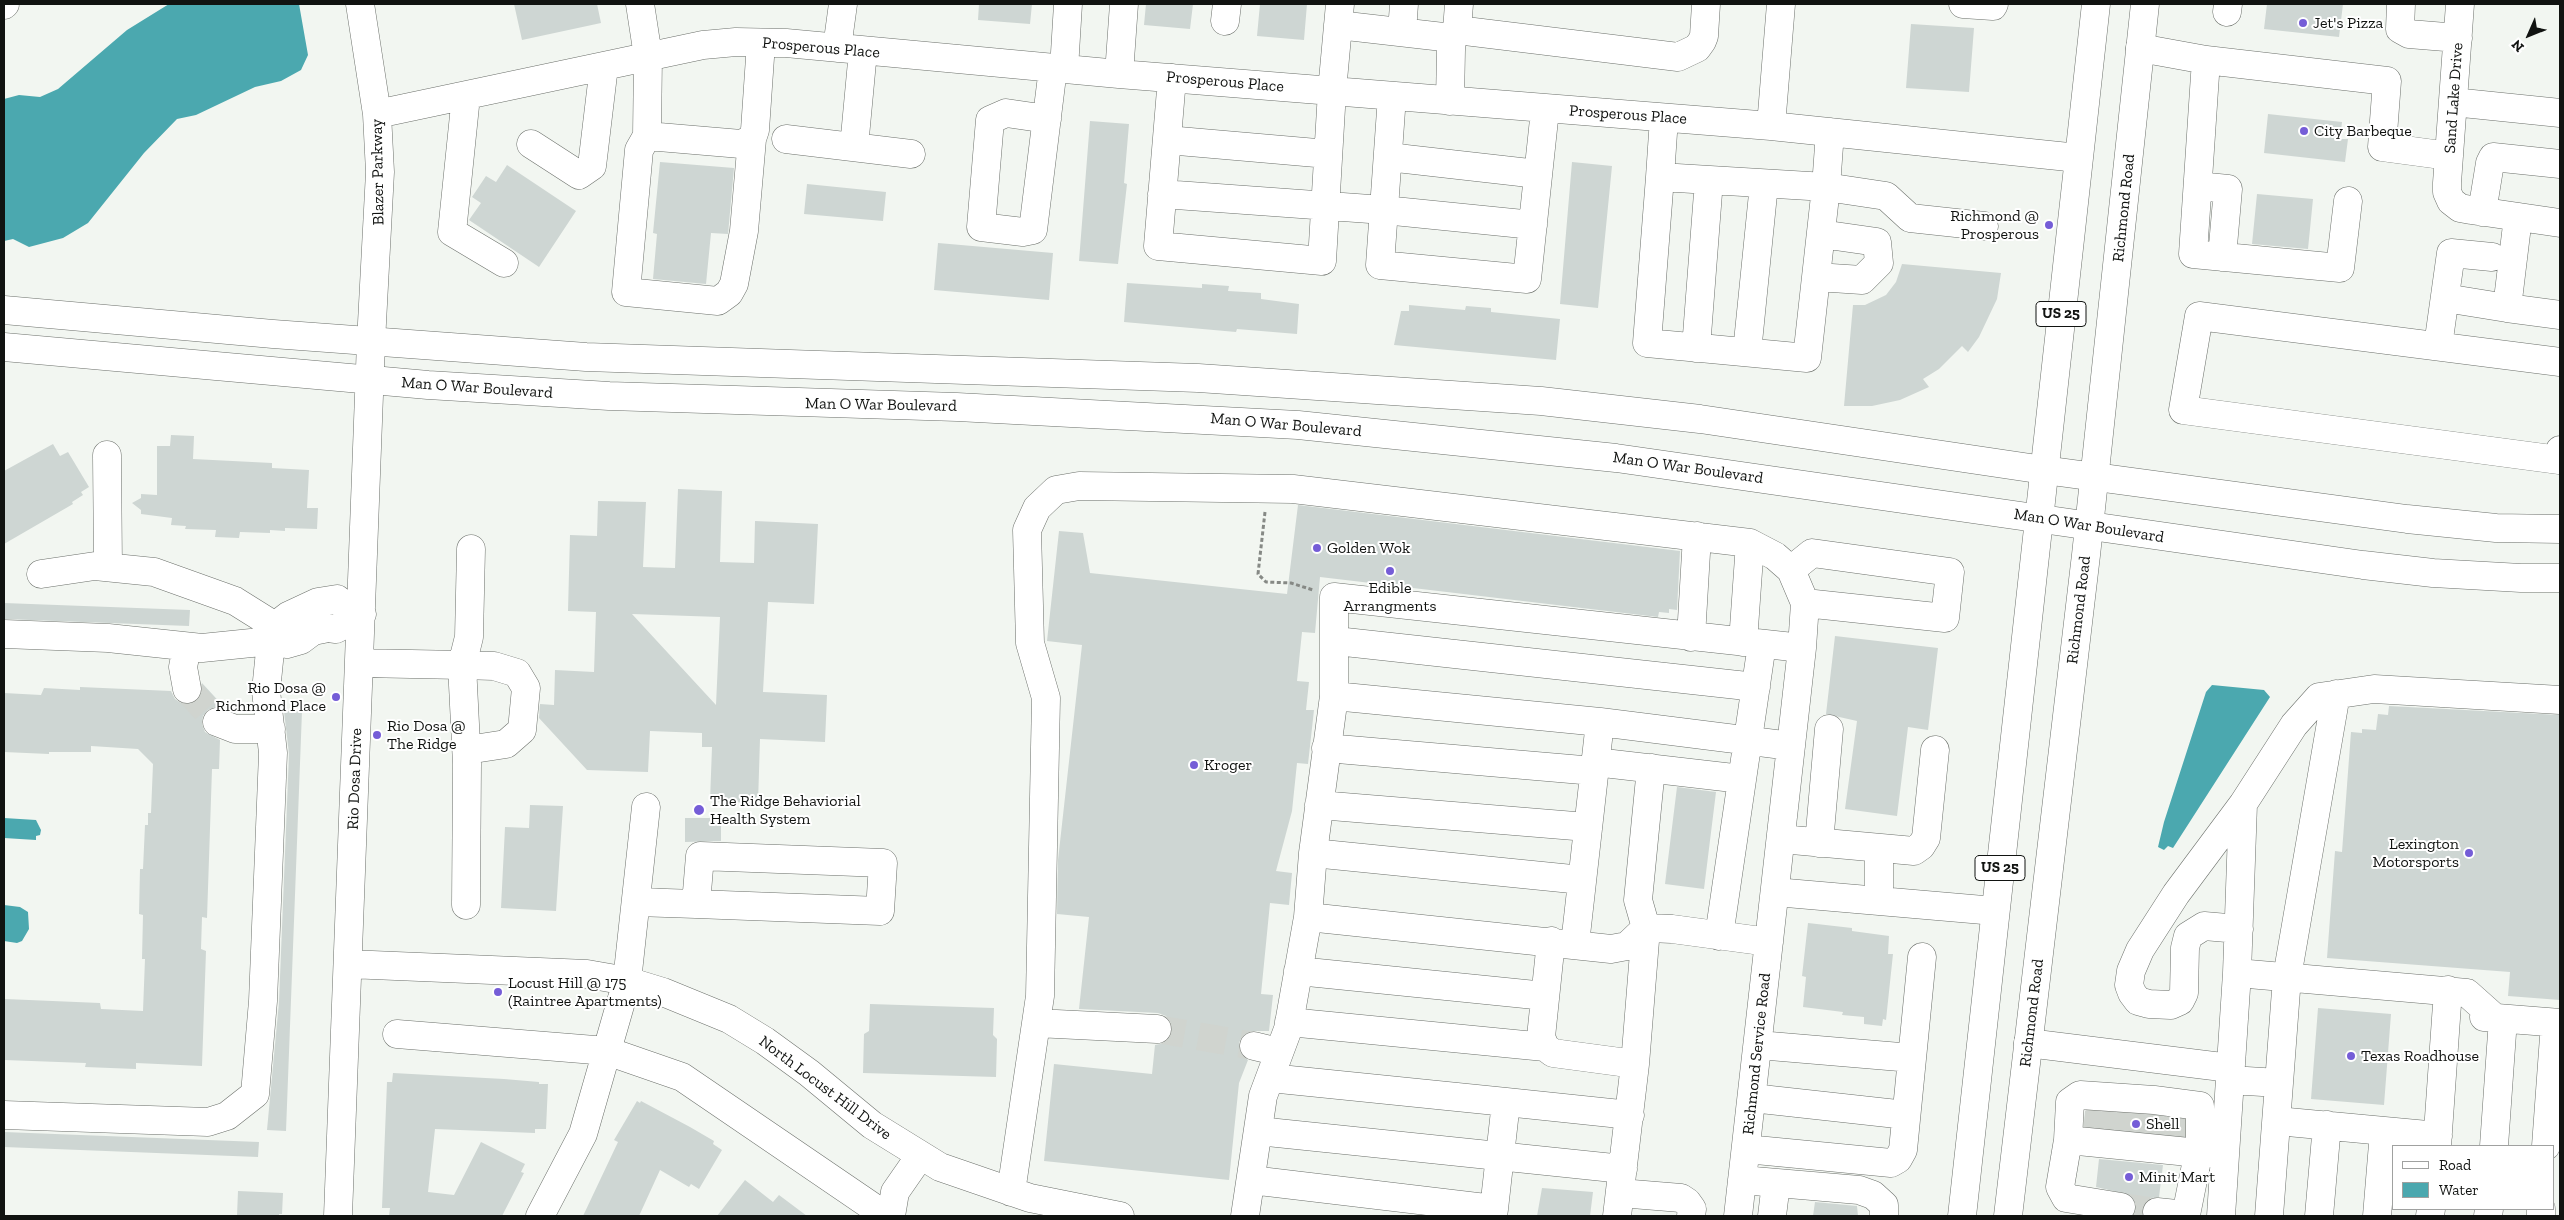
<!DOCTYPE html>
<html>
<head>
<meta charset="utf-8">
<style>
  body { margin:0 }
  #map { position:relative; width:2564px; height:1220px; overflow:hidden; background:#f2f6f1; font-family:"Zilla Slab",serif }
  canvas { display:block }
  .frame { position:absolute; inset:0; border:5px solid #111311; pointer-events:none }
  .legend { position:absolute; left:2392px; top:1145px; width:162px; height:65px; box-sizing:border-box; background:#fff; border:1px solid #a0a1a0; margin:0; padding:6px 9px; list-style:none; font-size:15px; color:#111311 }
  .legend li { display:flex; align-items:center; gap:10px; height:25px }
  .legend b { width:25px; border:1px solid #a0a1a0 }
  .north { position:absolute; left:2504px; top:10px; width:50px; height:50px; -webkit-text-stroke:4px #fff; paint-order:stroke; rotate:226deg; font-size:14px; font-weight:700; line-height:20px; text-align:center; color:#111311 }
  .north::after { content:''; display:block; margin:auto; width:18px; height:22px; background:#111311; clip-path:polygon(50% 0,100% 100%,50% 72%,0 100%) }
</style>
</head>
<body>
<div id="map">
<canvas width="2564" height="1220"></canvas>
<div class="frame"></div>
<ul class="legend">
<li><b style="height:6px;background:#fff"></b>Road</li>
<li><b style="height:14px;background:#4ba8af"></b>Water</li>
</ul>
<div class="north">N</div>
</div>
<script>
const context = document.querySelector('canvas').getContext('2d');
context.lineJoin = 'round';
function fill(path, color) { context.fillStyle = color; context.fill(path, 'evenodd'); }
const toPath = rows => new Path2D(rows.map(r => 'M' + r).join(''));
function trace(path, color, width, dash) { context.strokeStyle = color; context.lineWidth = width; context.lineCap = dash ? 'butt' : 'round'; context.setLineDash(dash || []); context.stroke(path); }
function drawText(font, color, halo, rows, align = 'center') {
  context.font = font + ' "Zilla Slab",serif'; context.lineWidth = 4; context.setLineDash([]); context.textBaseline = 'middle'; context.strokeStyle = halo; context.fillStyle = color; for (const [text, x, y, turn = 0] of rows) {
    context.save(); context.translate(x, y); context.rotate((+turn || 0) * Math.PI / 180); context.textAlign = isNaN(turn) ? turn : align; if (halo) context.strokeText(text, 0, 0); context.fillText(text, 0, 0); context.restore();
  }
}
fill(toPath([
  [169,4,299,4,308,55,301,70,281,81,255,87,196,115,177,119,144,153,88,223,63,238,29,247,13,239,4,241,4,99,19,95,40,97,58,89,127,30],
  [2212,685,2264,690,2270,697,2173,848,2168,846,2164,850,2158,847,2164,822,2206,692],
  [4,818,36,820,41,830,40,835,36,836,36,840,4,838],
  [4,905,20,907,28,912,29,929,22,941,17,943,4,941]
]), '#4ba8af');
fill(toPath([
  [514,4,597,4,601,23,522,40],
  [979,4,1032,4,1030,24,978,20],
  [1146,4,1193,4,1190,29,1144,25],
  [1260,4,1307,4,1304,40,1257,36],
  [2267,4,2343,4,2339,37,2264,29],
  [1911,24,1974,28,1969,92,1906,88],
  [2268,114,2342,122,2340,139,2348,139,2345,162,2264,153],
  [1090,121,1129,124,1124,183,1127,184,1118,264,1079,261],
  [660,162,734,168,728,234,711,233,706,284,653,279,657,234,653,233],
  [1572,162,1612,166,1598,308,1560,304],
  [507,165,576,211,539,267,469,220,481,203,472,197,486,176,496,182],
  [807,184,886,192,883,221,804,214],
  [2257,194,2313,199,2308,249,2252,244],
  [938,243,1053,253,1049,300,934,290],
  [1902,264,2001,273,1997,299,1979,337,1968,352,1962,346,1939,369,1923,379,1929,387,1900,400,1872,406,1844,406,1853,305,1865,305,1886,295,1896,282],
  [1127,283,1202,288,1202,284,1229,286,1228,291,1261,293,1261,299,1299,304,1297,334,1237,329,1236,332,1124,322],
  [1409,305,1465,310,1466,306,1491,308,1491,312,1560,319,1556,360,1394,345,1401,311,1409,311],
  [171,435,194,436,193,459,272,463,272,468,309,470,307,508,318,508,317,529,285,528,285,531,270,530,270,533,240,532,239,538,215,537,216,530,185,529,186,526,171,525,172,518,141,514,141,510,132,503,141,498,141,494,157,495,157,446,170,446],
  [53,444,60,456,68,452,89,487,81,492,83,495,72,502,73,504,4,544,4,471],
  [678,489,722,491,720,562,754,563,755,521,818,524,814,604,768,602,763,692,827,695,825,742,760,739,758,803,710,801,712,747,702,747,702,733,650,731,648,772,587,770,539,718,540,704,554,705,555,670,594,672,596,612,568,611,570,535,597,536,598,501,646,502,643,567,675,568],
  [632,614,720,617,716,705],
  [1298,505,1680,551,1677,610,1669,609,1669,613,1659,612,1658,617,1320,577,1315,633,1302,632,1297,681,1309,682,1306,710,1314,710,1308,764,1297,763,1292,811,1276,871,1292,873,1289,905,1270,903,1261,994,1273,995,1269,1031,1249,1031,1242,1036,1239,1043,1239,1051,1248,1060,1239,1083,1229,1180,1044,1161,1054,1064,1152,1074,1155,1045,1165,1043,1170,1037,1173,1029,1171,1021,1166,1016,1158,1013,1079,1009,1089,917,1057,914,1058,860,1082,645,1047,641,1059,531,1083,533,1090,573,1287,594],
  [4,603,190,610,189,626,4,619],
  [1835,636,1938,648,1928,730,1908,727,1897,816,1845,809,1857,721,1826,714],
  [202,683,225,708,215,707,208,710,203,716,202,724,205,732,220,740,219,769,212,769,207,918,202,917,201,949,206,951,202,1066,136,1063,136,1069,85,1067,86,1063,4,1060,5,999,100,1003,101,1009,143,1011,145,959,142,959,143,915,139,914,140,869,143,869,145,825,148,825,148,813,151,813,153,764,138,749,91,746,91,752,49,752,49,754,4,752,4,693,41,695,44,688,80,690,80,687,171,691,175,699,181,703,189,704,197,701,201,695],
  [2389,706,2560,715,2560,1000,2508,996,2510,972,2327,958,2335,851,2342,852,2351,732,2362,733,2362,729,2376,730,2378,714,2388,715],
  [284,711,302,711,286,1131,267,1130,279,1002,289,754],
  [1677,787,1716,792,1704,889,1665,884],
  [530,805,563,806,556,911,501,908,505,827,529,828],
  [685,818,721,818,721,841,685,842],
  [1808,923,1852,928,1852,931,1889,936,1888,954,1893,954,1886,1020,1883,1019,1882,1026,1864,1024,1864,1017,1842,1015,1843,1012,1803,1007,1806,977,1802,976],
  [870,1004,994,1008,993,1035,997,1039,996,1077,863,1073,864,1034,869,1031],
  [2318,1008,2391,1014,2384,1105,2311,1099],
  [393,1073,504,1079,539,1082,539,1084,548,1084,546,1129,535,1129,535,1133,435,1129,428,1192,454,1195,481,1142,525,1164,521,1172,524,1173,502,1216,389,1216,390,1208,382,1208,387,1082,392,1082],
  [637,1101,640,1103,641,1101,690,1127,714,1141,713,1144,722,1150,699,1189,691,1184,689,1187,660,1170,639,1216,583,1216,618,1142,614,1140],
  [2085,1111,2184,1120,2184,1136,2084,1126],
  [4,1132,259,1142,258,1157,4,1147],
  [2099,1159,2163,1165,2159,1197,2151,1198,2145,1202,2142,1212,2136,1211,2136,1202,2130,1195,2096,1187],
  [745,1180,773,1202,779,1195,807,1216,717,1216],
  [1542,1188,1593,1192,1590,1216,1537,1216],
  [238,1191,283,1193,282,1214,279,1214,279,1216,237,1216],
  [1815,1202,1857,1206,1858,1216,1813,1216]
]), '#ced6d3');
trace(toPath([
  [187,689,217,722],
  [1157,1029,1254,1046],
  [2097,1131,2100,1108],
  [2123,1134,2125,1111],
  [2149,1138,2152,1114],
  [2173,1140,2174,1117],
  [2121,1207,2157,1212]
]), '#d0d4cf', 28, [28, 14]);
const minor = toPath([
  [640,4,648,56,647,136,639,150,626,292,718,301,729,293,734,284,744,231,752,139],
  [1963,4,1993,6,1994,4],
  [2401,4,2400,29,2409,34,2458,38],
  [2460,4,2447,183,2447,192,2451,201,2460,208,2471,210,2560,223],
  [4,5,5,4],
  [2227,12,2228,4],
  [1225,21,1227,4],
  [1338,25,1452,38],
  [1457,30,1459,4],
  [1402,32,1404,4],
  [837,48,843,4],
  [2140,48,2206,60,2387,81,2382,147,2449,156],
  [2206,60,2193,254,2340,268,2348,201],
  [1064,69,1068,4],
  [1119,74,1124,4],
  [1172,78,1158,246,1322,261,1332,91,1340,4],
  [466,96,452,232,504,263],
  [1392,96,1380,265,1527,279,1545,110],
  [1450,101,1451,50,1452,38,1457,30,1678,57,1697,48,1702,41,1704,36,1706,4],
  [2453,102,2560,113],
  [377,114,703,45,736,42,786,43,1119,74,1771,126,2078,158],
  [1047,119,1006,113,990,120,981,227,1023,232,1033,230,1053,68],
  [1771,126,1781,4],
  [1830,132,1826,187,1886,196,1910,218,1984,226],
  [647,136,741,144,752,139,755,130,761,43],
  [786,139,911,154],
  [1167,140,1328,154],
  [531,144,579,175,592,166,604,66],
  [854,147,863,51],
  [1388,157,1538,174],
  [1660,177,1826,187,1807,358,1647,343,1660,177],
  [1660,177,1664,118],
  [2198,186,2228,189,2222,257],
  [1162,194,1384,210,1533,225],
  [2482,212,2490,163,2493,157,2560,164],
  [2518,217,2507,308,2560,315],
  [1816,277,1862,280,1879,263,1877,242,1821,234],
  [2445,298,2507,308],
  [2438,346,2451,253,2492,257],
  [1696,348,1709,180],
  [1747,352,1764,184],
  [2560,362,2199,316,2183,410,2559,460,2560,450],
  [107,455,108,567],
  [1791,570,1812,553,1950,572,1945,618,1805,603],
  [41,574,95,566,154,572,235,601,275,626],
  [353,613,343,625,336,629,328,628,313,631,301,640,287,644,271,641,275,626,288,616,318,602,337,599,353,613,362,614],
  [4,634,108,638,202,648,271,641,266,691,273,753,263,1001,255,1094,227,1116,208,1122,4,1115],
  [1691,637,1697,536],
  [1336,641,1756,687],
  [1743,642,1750,543],
  [360,663,462,665,467,764,466,905],
  [187,689,183,667,187,647],
  [1334,696,1600,722],
  [217,722,235,729,271,729],
  [1326,748,1594,771],
  [467,750,506,744,522,730,526,688,517,673,494,666,462,665,469,637,471,549],
  [1595,762,1742,779],
  [1319,805,1587,827],
  [1781,839,1914,851,1921,846,1926,838,1935,750],
  [1819,843,1829,729],
  [1879,849,1879,901],
  [1313,853,1582,880],
  [1775,892,1995,911],
  [636,902,696,904,880,911,883,863,700,856,696,904],
  [1308,917,1611,949,1627,946,1646,928,1650,928,1672,929,1769,942],
  [2239,929,2204,926,2188,936,2185,948,2184,993,2180,1001,2171,1005,2149,1004,2138,1001,2132,993,2129,985,2131,971,2140,950,2176,894,2243,804],
  [1719,936,1762,644],
  [1551,941,1541,1037,1545,1047,1553,1053,1635,1064],
  [1575,944,1600,722,1791,746],
  [348,964,587,974,627,981,663,992,729,1019,765,1041,809,1073,872,1125,940,1167,1030,1198,1120,1216],
  [1298,971,1545,996],
  [2237,973,2467,993,2495,1018],
  [2484,1017,2560,1023],
  [1289,1022,1545,1047],
  [1036,1023,1157,1029],
  [397,1034,607,1051,682,1077,886,1216],
  [2028,1043,2230,1068],
  [1758,1045,1912,1058],
  [1254,1046,1279,1052],
  [1270,1078,1506,1102],
  [2230,1080,2279,1083],
  [1752,1098,1906,1115],
  [2277,1121,2438,1136],
  [1258,1131,1623,1169],
  [2068,1140,2199,1153,2218,1153],
  [2437,1146,2448,990],
  [2494,1146,2503,1019],
  [2546,1146,2555,1023],
  [1746,1149,1891,1163,1898,1159,1903,1150,1922,957],
  [1251,1180,1494,1209,1493,1216],
  [1742,1180,1859,1190,1873,1195,1884,1205,1884,1216],
  [1011,1192,1040,996,1046,698,1030,643,1027,530,1037,508,1056,490,1079,486,1293,489,1750,543,1775,556,1791,570,1805,603,1802,648,1738,1216],
  [1620,1193,1681,1198,1687,1202,1692,1209,1691,1216],
  [2121,1207,2066,1198,2060,1187,2068,1140,2070,1102,2080,1095,2154,1100,2200,1106,2200,1145,2186,1215,2157,1212],
  [1494,1209,1506,1102,1630,1115],
  [338,1216,371,342,380,172,377,114,360,4],
  [540,1216,583,1134,627,981,646,807],
  [891,1216,895,1192,920,1156],
  [1245,1216,1263,1096,1288,1029,1308,917,1313,853,1334,696,1334,597,1802,648],
  [1617,1216,1635,1064,1646,928,1638,900,1651,768],
  [1772,1216,1776,1183],
  [2221,1216,2237,973,2243,804,2294,725,2319,697,2374,689,2560,700],
  [2269,1216,2287,977,2336,694],
  [2319,1216,2327,1125],
  [2377,1216,2384,1132],
  [2430,1216,2431,1209],
  [2488,1216,2489,1209],
  [2541,1216,2541,1209]
]);
const major = toPath([
  [4,310,273,334,586,357,1198,378,1541,401,1700,419,2044,470,2407,519,2496,528,2560,529],
  [4,347,428,385,609,396,957,407,1298,425,1616,458,2363,565,2433,573,2521,578,2560,578]
]);
const highway = toPath([
  [1962,1216,2096,4],
  [2008,1216,2086,555,2145,4]
]);
trace(minor, '#6c706b', 29);
trace(major, '#6c706b', 29);
trace(highway, '#6c706b', 29);
trace(toPath([
  [1265,512,1258,574,1266,582,1291,583,1313,590]
]), '#868985', 3, [4, 2.5]);
trace(minor, '#fff', 28);
trace(major, '#fff', 28);
trace(highway, '#fff', 28);
for (const [x, y, r, color] of [
  [2303,23,5,"#755dd7"],
  [2304,131,5,"#755dd7"],
  [2049,225,5,"#755dd7"],
  [1317,548,5,"#755dd7"],
  [1390,571,5,"#755dd7"],
  [336,697,5,"#755dd7"],
  [377,735,5,"#755dd7"],
  [1194,765,5,"#755dd7"],
  [699,810,6,"#755dd7"],
  [2469,853,5,"#755dd7"],
  [498,992,5,"#755dd7"],
  [2351,1056,5,"#755dd7"],
  [2136,1124,5,"#755dd7"],
  [2129,1177,5,"#755dd7"]
]) { const dot = new Path2D(); dot.arc(x, y, r, 0, 2 * Math.PI); context.fillStyle = color; context.fill(dot); trace(dot, '#fff', 2); }
for (const [x, y, w] of [
  [2061,314,50],
  [2000,868,50]
]) { const box = new Path2D(); box.roundRect(x - w / 2, y - 12.5, w, 25, 4); context.fillStyle = '#fff'; context.fill(box); trace(box, '#111311', 1); }
drawText('bold 15px', '#111311', null, [
  ["US 25",2061,314],
  ["US 25",2000,868]
]);
drawText('16px', '#111311', '#fff', [
  ["Jet's Pizza",2313,23],
  ["City Barbeque",2314,131],
  ["Richmond @",2039,216,"right"],
  ["Prosperous",2039,234,"right"],
  ["Golden Wok",1327,548],
  ["Edible",1390,588,"center"],
  ["Arrangments",1390,606,"center"],
  ["Rio Dosa @",326,688,"right"],
  ["Richmond Place",326,706,"right"],
  ["Rio Dosa @",387,726],
  ["The Ridge",387,744],
  ["Kroger",1204,765],
  ["The Ridge Behaviorial",710,801],
  ["Health System",710,819],
  ["Lexington",2459,844,"right"],
  ["Motorsports",2459,862,"right"],
  ["Locust Hill @ 175",508,983],
  ["(Raintree Apartments)",508,1001],
  ["Texas Roadhouse",2361,1056],
  ["Shell",2146,1124],
  ["Minit Mart",2139,1177]
], 'left');
drawText('16px', '#111311', '#fff', [
  ["Prosperous Place",821,48,5],
  ["Prosperous Place",1225,82,5],
  ["Sand Lake Drive",2454,98,-86],
  ["Prosperous Place",1628,115,4],
  ["Blazer Parkway",378,172,-91],
  ["Richmond Road",2124,208,-84],
  ["Man O War Boulevard",477,388,4],
  ["Man O War Boulevard",881,405,1],
  ["Man O War Boulevard",1286,425,5],
  ["Man O War Boulevard",1688,468,8],
  ["Man O War Boulevard",2089,526,9],
  ["Richmond Road",2079,610,-83],
  ["Rio Dosa Drive",355,779,-88],
  ["Richmond Road",2032,1013,-83],
  ["Richmond Service Road",1757,1054,-84],
  ["North Locust Hill Drive",825,1088,37]
]);
</script>
</body>
</html>
